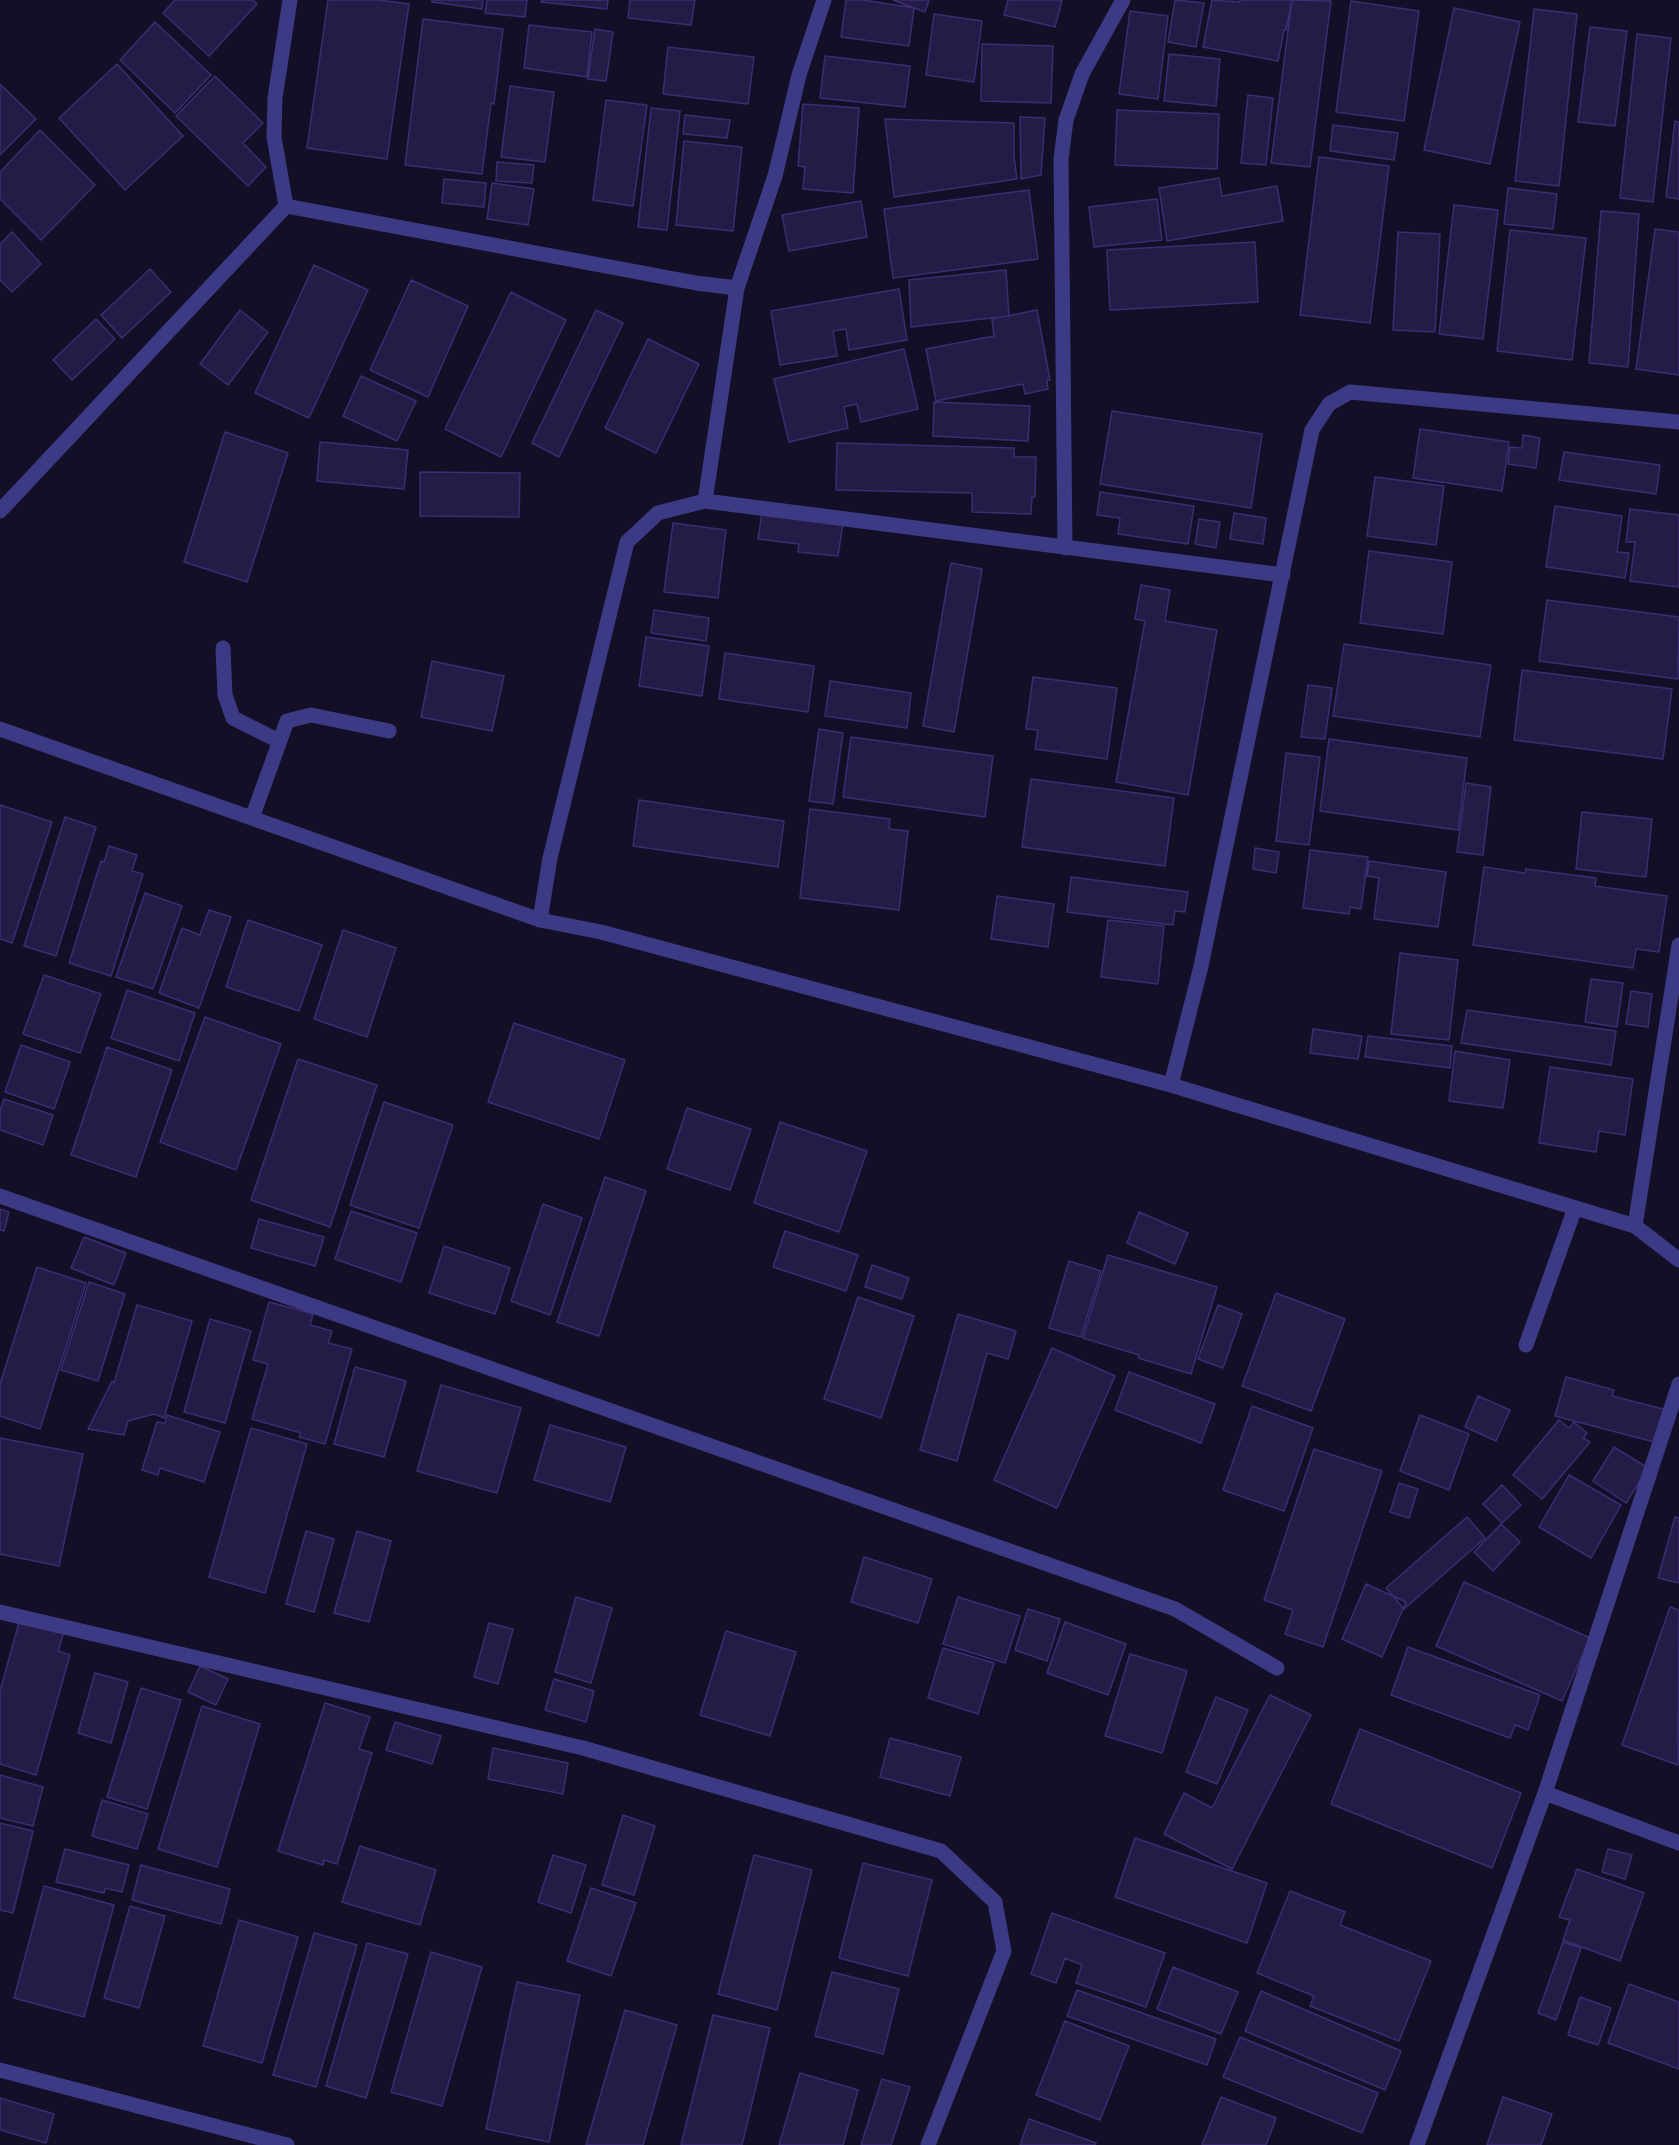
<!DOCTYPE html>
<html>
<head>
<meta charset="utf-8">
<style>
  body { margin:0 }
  canvas { display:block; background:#130f26 }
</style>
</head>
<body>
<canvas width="1679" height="2145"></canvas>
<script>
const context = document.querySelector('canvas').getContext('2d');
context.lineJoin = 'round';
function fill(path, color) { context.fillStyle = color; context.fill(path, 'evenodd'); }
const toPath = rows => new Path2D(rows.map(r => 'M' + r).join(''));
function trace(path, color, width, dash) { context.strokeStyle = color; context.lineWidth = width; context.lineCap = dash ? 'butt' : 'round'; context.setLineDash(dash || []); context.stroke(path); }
const building = toPath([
  [175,0,253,0,257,4,209,56,163,13,175,0],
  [328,0,379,0,409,4,387,159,307,148,328,0],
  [432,0,483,0,482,9,432,2,432,0],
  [487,0,527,0,525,17,485,13,487,0],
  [542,0,608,0,607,9,541,2,542,0],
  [630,0,695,0,691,25,628,18,630,0],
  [846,0,863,0,914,8,909,46,841,37,846,0],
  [893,0,929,0,925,12,893,0],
  [1008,0,1062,0,1055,27,1004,15,1008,0],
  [1175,0,1204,3,1196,47,1168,42,1175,0],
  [1212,0,1240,2,1240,0,1292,0,1286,30,1284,30,1278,61,1203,47,1212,0],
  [1292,0,1331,1,1310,167,1271,163,1292,0],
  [1351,1,1419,11,1404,121,1336,112,1351,1],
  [1454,8,1520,22,1490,164,1424,150,1454,8],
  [1534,9,1577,14,1559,186,1515,181,1534,9],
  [1130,11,1168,16,1158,99,1119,94,1130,11],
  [934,14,982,21,974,82,926,75,934,14],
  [423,19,503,29,494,104,491,103,482,174,405,165,423,19],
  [155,22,211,75,175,113,120,60,155,22],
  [529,25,592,32,587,77,524,68,529,25],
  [1590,27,1627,31,1615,126,1578,122,1590,27],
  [595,29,613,32,606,81,588,79,595,29],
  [1637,34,1671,38,1653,202,1620,198,1637,34],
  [982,44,1053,46,1051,103,981,101,982,44],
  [668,47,754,57,748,104,663,94,668,47],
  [1169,54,1220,59,1216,106,1164,101,1169,54],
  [825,56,910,66,905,107,820,98,825,56],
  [117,64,183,136,125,190,59,118,117,64],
  [215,76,263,123,243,143,266,167,248,186,176,116,215,76],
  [0,84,36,119,0,155,0,84],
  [510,86,554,92,545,162,501,157,510,86],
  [1248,95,1273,98,1266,165,1241,163,1248,95],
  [606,100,647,105,633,206,593,200,606,100],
  [803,104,859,108,853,193,803,189,805,167,798,166,803,104],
  [651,108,680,111,667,230,638,227,651,108],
  [1117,110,1219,114,1217,169,1115,165,1117,110],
  [685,115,730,120,727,138,683,134,685,115],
  [1020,117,1045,118,1041,175,1021,179,1020,117],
  [885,119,1014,123,1014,156,1017,179,894,197,885,119],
  [1675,121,1679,122,1679,199,1666,197,1675,121],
  [1333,125,1398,133,1394,160,1330,151,1333,125],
  [40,130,95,185,41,240,0,199,0,172,40,130],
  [684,141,742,147,733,231,676,225,684,141],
  [1319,157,1389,166,1370,323,1300,315,1319,157],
  [497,162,534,165,532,183,496,181,497,162],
  [1219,178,1222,196,1277,186,1283,221,1167,241,1159,188,1219,178],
  [444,179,486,183,484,207,442,203,444,179],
  [492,183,534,189,528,225,487,219,492,183],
  [1508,188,1557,194,1553,229,1504,224,1508,188],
  [1029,190,1038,259,893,278,884,209,1029,190],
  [1157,199,1162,240,1094,247,1089,207,1157,199],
  [861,201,867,237,789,251,782,215,861,201],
  [1454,205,1498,210,1483,339,1439,334,1454,205],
  [1601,211,1639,214,1628,367,1589,363,1601,211],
  [1655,229,1679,232,1679,375,1636,369,1655,229],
  [1510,230,1586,238,1572,360,1497,351,1510,230],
  [12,232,41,264,12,292,0,280,0,244,12,232],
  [1398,232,1440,234,1435,332,1393,330,1398,232],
  [1255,242,1258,302,1110,310,1107,250,1255,242],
  [314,265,368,290,309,418,255,393,314,265],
  [150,269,171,292,122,338,101,315,150,269],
  [1006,270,1009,316,911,327,909,280,1006,270],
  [411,280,468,306,428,397,370,370,411,280],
  [899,289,907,340,849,350,846,329,833,331,837,356,780,365,771,311,899,289],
  [511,292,566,320,501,457,445,429,511,292],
  [240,310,268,332,228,385,200,364,240,310],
  [596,310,623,323,559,457,532,443,596,310],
  [1037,310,1050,380,1047,380,1048,389,1025,394,1023,384,936,401,926,349,994,336,992,319,1037,310],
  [96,319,115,339,72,380,53,360,96,319],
  [648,339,699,364,656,453,605,428,648,339],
  [904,349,918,409,861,422,857,404,844,407,848,428,789,442,774,379,904,349],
  [361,376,416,401,397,441,343,416,361,376],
  [934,402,1030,406,1028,441,933,436,934,402],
  [1112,411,1262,434,1251,508,1100,484,1112,411],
  [1420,429,1509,442,1502,491,1413,478,1420,429],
  [225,432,288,453,247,582,184,562,225,432],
  [1523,435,1540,438,1536,468,1508,464,1510,447,1522,448,1523,435],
  [320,442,408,450,404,489,317,481,320,442],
  [837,443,1014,448,1014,457,1036,457,1035,497,1032,497,1031,514,972,512,972,493,836,490,837,443],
  [1564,452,1660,465,1656,494,1559,480,1564,452],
  [420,472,520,473,519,517,420,516,420,472],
  [1375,477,1444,486,1436,545,1367,536,1375,477],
  [1100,492,1194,506,1188,544,1118,534,1120,518,1097,515,1100,492],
  [1555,506,1622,516,1617,552,1629,553,1625,578,1546,567,1555,506],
  [1630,509,1679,515,1679,587,1630,581,1635,542,1626,542,1630,509],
  [762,513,843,523,838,556,798,552,799,544,758,539,762,513],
  [1234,513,1266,518,1263,544,1230,539,1234,513],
  [1199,519,1220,522,1216,548,1195,544,1199,519],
  [673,523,726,530,718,598,664,592,673,523],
  [1369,551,1452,562,1443,634,1360,623,1369,551],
  [951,563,982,569,954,732,923,726,951,563],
  [1141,585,1170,590,1165,621,1217,630,1188,795,1116,782,1145,621,1135,619,1141,585],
  [1547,600,1679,617,1678,679,1539,661,1547,600],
  [654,610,709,618,706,641,651,633,654,610],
  [646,637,709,646,702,696,639,686,646,637],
  [1344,644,1491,665,1480,737,1333,716,1344,644],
  [725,653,814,666,808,712,719,699,725,653],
  [432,661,504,676,492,731,421,717,432,661],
  [1522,670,1672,689,1663,759,1514,740,1522,670],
  [1033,677,1117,688,1107,759,1035,749,1038,730,1026,729,1033,677],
  [830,681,911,693,907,728,825,716,830,681],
  [1308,685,1332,688,1325,739,1301,737,1308,685],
  [819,729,843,733,833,804,809,801,819,729],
  [851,737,993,756,985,817,843,797,851,737],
  [1329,739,1467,758,1458,830,1320,811,1329,739],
  [1286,753,1320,757,1309,845,1276,841,1286,753],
  [1031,779,1174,798,1165,866,1022,847,1031,779],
  [1466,783,1491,787,1483,855,1457,852,1466,783],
  [639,800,784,821,778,867,633,846,639,800],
  [0,805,52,822,12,943,0,939,0,805],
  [810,809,890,819,889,829,908,831,899,910,800,898,810,809],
  [1582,812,1652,819,1646,877,1576,869,1582,812],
  [65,817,96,827,56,956,24,946,65,817],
  [109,846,137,855,132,871,143,874,111,976,69,963,101,861,104,862,109,846],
  [1255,848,1279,852,1276,873,1253,869,1255,848],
  [1310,850,1368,857,1361,909,1350,907,1349,914,1303,908,1310,850],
  [1369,861,1446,872,1438,927,1374,919,1379,878,1367,876,1369,861],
  [1484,867,1525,873,1526,869,1596,878,1595,886,1667,896,1659,952,1636,949,1633,968,1473,945,1484,867],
  [1071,877,1188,892,1185,912,1175,911,1173,925,1067,912,1071,877],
  [145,893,182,906,153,989,116,977,145,893],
  [997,896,1054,904,1048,947,991,939,997,896],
  [209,910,231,917,199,1008,159,993,182,928,200,935,209,910],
  [248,920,322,945,299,1011,226,987,248,920],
  [1108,920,1164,926,1158,984,1101,977,1108,920],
  [343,930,396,948,367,1037,314,1019,343,930],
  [1400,953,1458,960,1449,1040,1391,1034,1400,953],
  [44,975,101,994,80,1053,23,1034,44,975],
  [1591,979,1623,983,1617,1027,1585,1022,1591,979],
  [127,990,195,1013,179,1061,111,1038,127,990],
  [1631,991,1652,994,1648,1027,1626,1024,1631,991],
  [1467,1010,1616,1031,1611,1065,1461,1043,1467,1010],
  [205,1017,281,1044,236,1170,160,1142,205,1017],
  [514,1023,625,1060,599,1139,488,1102,514,1023],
  [1313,1029,1362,1036,1358,1059,1310,1053,1313,1029],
  [1368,1036,1452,1046,1450,1068,1365,1057,1368,1036],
  [21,1045,70,1062,54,1109,5,1092,21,1045],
  [107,1047,172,1070,136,1177,71,1155,107,1047],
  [1455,1051,1510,1060,1503,1108,1449,1101,1455,1051],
  [298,1059,377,1085,330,1227,251,1200,298,1059],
  [1550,1067,1633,1079,1625,1135,1599,1131,1596,1152,1539,1143,1550,1067],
  [4,1099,53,1115,43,1145,0,1130,0,1111,4,1099],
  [384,1102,453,1125,419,1228,350,1205,384,1102],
  [687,1108,751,1129,730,1190,667,1169,687,1108],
  [780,1122,867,1151,839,1232,754,1203,780,1122],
  [605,1177,646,1191,599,1336,557,1322,605,1177],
  [543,1204,582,1218,550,1315,511,1301,543,1204],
  [0,1209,9,1212,4,1231,0,1230,0,1209],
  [351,1211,417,1233,401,1282,335,1259,351,1211],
  [1139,1212,1188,1233,1175,1264,1127,1243,1139,1212],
  [259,1219,324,1237,315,1266,251,1248,259,1219],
  [785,1231,858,1255,846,1291,773,1267,785,1231],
  [84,1237,126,1253,114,1285,71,1268,84,1237],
  [444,1246,510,1268,495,1314,429,1293,444,1246],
  [1108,1255,1217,1287,1191,1374,1138,1358,1139,1355,1083,1338,1108,1255],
  [1069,1261,1101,1271,1081,1337,1049,1328,1069,1261],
  [872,1265,909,1278,902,1299,865,1287,872,1265],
  [37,1267,86,1283,40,1429,0,1416,0,1384,37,1267],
  [89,1282,125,1294,98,1381,61,1370,89,1282],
  [1276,1293,1345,1319,1311,1411,1242,1386,1276,1293],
  [858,1297,914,1316,881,1418,824,1399,858,1297],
  [269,1302,313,1314,310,1325,332,1331,328,1343,352,1349,325,1444,299,1437,301,1433,252,1419,268,1364,253,1360,269,1302],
  [137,1305,192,1321,164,1418,154,1414,128,1421,124,1435,88,1429,112,1381,114,1383,137,1305],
  [1218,1305,1242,1314,1223,1368,1198,1359,1218,1305],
  [958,1314,1016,1331,1008,1359,987,1353,957,1461,920,1450,958,1314],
  [210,1319,251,1331,225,1423,184,1412,210,1319],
  [1052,1348,1115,1376,1057,1508,994,1480,1052,1348],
  [355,1367,406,1381,384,1457,334,1444,355,1367],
  [1129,1372,1215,1404,1201,1443,1115,1410,1129,1372],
  [1566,1377,1614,1390,1612,1396,1667,1410,1658,1443,1555,1416,1566,1377],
  [441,1385,521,1408,497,1493,417,1471,441,1385],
  [1478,1396,1510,1410,1496,1441,1465,1427,1478,1396],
  [1252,1406,1313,1428,1284,1511,1223,1490,1252,1406],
  [167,1415,220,1432,204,1482,160,1468,158,1475,142,1470,157,1422,165,1423,167,1415],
  [1420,1415,1469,1434,1449,1490,1400,1471,1420,1415],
  [1559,1420,1569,1428,1574,1422,1587,1433,1583,1438,1590,1442,1542,1499,1513,1475,1559,1420],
  [550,1425,626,1447,610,1502,534,1480,550,1425],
  [251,1428,307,1444,265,1593,209,1577,251,1428],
  [0,1438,83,1454,59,1566,0,1554,0,1438],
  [1614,1447,1648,1468,1626,1503,1593,1481,1614,1447],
  [1314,1449,1382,1471,1323,1647,1285,1634,1293,1610,1264,1600,1314,1449],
  [1569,1475,1621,1505,1591,1558,1539,1527,1569,1475],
  [1399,1483,1418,1489,1409,1518,1390,1512,1399,1483],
  [1502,1485,1521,1505,1502,1523,1483,1504,1502,1485],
  [1467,1517,1485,1538,1404,1609,1386,1588,1467,1517],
  [1675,1517,1679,1518,1679,1583,1658,1578,1675,1517],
  [1501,1524,1520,1542,1493,1571,1474,1552,1501,1524],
  [306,1531,334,1539,314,1612,286,1604,306,1531],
  [357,1531,391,1541,369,1622,334,1613,357,1531],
  [864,1557,932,1579,918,1623,851,1602,864,1557],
  [1464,1582,1590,1638,1562,1701,1436,1646,1464,1582],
  [1366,1584,1406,1602,1382,1657,1342,1639,1366,1584],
  [576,1597,612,1608,591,1683,555,1672,576,1597],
  [958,1597,1020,1616,1005,1663,943,1644,958,1597],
  [1670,1607,1679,1610,1678,1765,1622,1745,1670,1607],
  [1028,1609,1060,1619,1047,1661,1015,1650,1028,1609],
  [20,1619,64,1632,58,1651,70,1655,36,1775,0,1764,0,1691,20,1619],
  [1065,1622,1126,1644,1108,1695,1047,1673,1065,1622],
  [489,1623,513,1629,498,1684,474,1677,489,1623],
  [726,1631,796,1652,770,1736,700,1715,726,1631],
  [1408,1647,1540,1695,1528,1730,1515,1725,1510,1738,1391,1695,1408,1647],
  [943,1648,994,1663,978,1714,928,1698,943,1648],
  [1130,1654,1187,1671,1162,1753,1105,1736,1130,1654],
  [200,1666,228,1679,216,1705,188,1692,200,1666],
  [95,1673,128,1682,111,1743,78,1733,95,1673],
  [554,1679,594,1691,586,1722,545,1710,554,1679],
  [141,1688,181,1700,147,1809,107,1797,141,1688],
  [1270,1695,1311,1715,1232,1869,1164,1834,1184,1793,1212,1808,1270,1695],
  [1216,1697,1248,1710,1217,1784,1186,1772,1216,1697],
  [325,1703,370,1717,359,1749,372,1753,337,1864,324,1860,323,1865,278,1851,325,1703],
  [202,1706,260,1724,217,1867,158,1849,202,1706],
  [395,1722,441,1736,432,1764,386,1750,395,1722],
  [1360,1729,1521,1793,1492,1868,1331,1804,1360,1729],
  [890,1738,961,1757,950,1796,880,1777,890,1738],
  [493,1748,568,1763,563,1794,488,1779,493,1748],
  [0,1775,43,1787,33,1826,0,1818,0,1775],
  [102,1800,148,1814,137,1849,92,1836,102,1800],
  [623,1815,655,1826,634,1895,602,1885,623,1815],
  [0,1823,33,1831,13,1913,0,1910,0,1823],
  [1135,1838,1267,1883,1247,1943,1115,1897,1135,1838],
  [360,1846,436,1870,420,1925,342,1902,360,1846],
  [65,1849,129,1865,122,1892,105,1888,104,1893,56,1882,65,1849],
  [1608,1849,1632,1855,1625,1879,1602,1872,1608,1849],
  [553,1855,586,1865,571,1913,538,1902,553,1855],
  [754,1855,812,1870,777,2010,718,1994,754,1855],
  [863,1863,932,1880,908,1976,839,1958,863,1863],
  [141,1865,230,1889,221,1924,132,1900,141,1865],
  [1577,1869,1644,1893,1620,1961,1563,1940,1570,1920,1559,1917,1577,1869],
  [44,1886,114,1905,84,2017,14,1998,44,1886],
  [591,1888,636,1903,611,1976,567,1961,591,1888],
  [1290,1891,1345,1912,1340,1925,1431,1961,1399,2041,1310,2006,1314,1996,1257,1973,1290,1891],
  [130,1906,165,1916,139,2008,104,1998,130,1906],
  [1052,1913,1165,1953,1146,2007,1076,1983,1082,1965,1065,1958,1056,1983,1031,1974,1052,1913],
  [239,1920,298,1937,262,2063,203,2046,239,1920],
  [314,1933,357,1945,316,2087,273,2075,314,1933],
  [1563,1942,1581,1948,1556,2020,1538,2013,1563,1942],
  [367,1943,408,1954,366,2098,326,2086,367,1943],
  [431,1952,482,1967,442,2106,391,2092,431,1952],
  [1173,1967,1238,1992,1221,2034,1157,2009,1173,1967],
  [832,1972,899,1989,883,2054,815,2036,832,1972],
  [517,1982,580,1995,549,2142,486,2129,517,1982],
  [1629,1984,1679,2002,1679,2069,1608,2043,1629,1984],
  [1077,1990,1216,2039,1207,2065,1067,2016,1077,1990],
  [1261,1991,1401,2051,1385,2090,1245,2031,1261,1991],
  [1580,1997,1611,2008,1598,2045,1568,2035,1580,1997],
  [625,2010,677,2025,643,2145,586,2145,625,2010],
  [713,2015,770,2028,742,2145,681,2145,713,2015],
  [1065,2021,1129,2046,1100,2120,1036,2095,1065,2021],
  [1240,2037,1378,2093,1362,2133,1223,2077,1240,2037],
  [800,2073,858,2090,843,2145,779,2145,800,2073],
  [882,2079,910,2087,891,2145,861,2145,882,2079],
  [1221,2097,1276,2118,1266,2145,1202,2145,1221,2097],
  [1503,2097,1552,2114,1541,2145,1487,2145,1503,2097],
  [0,2098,54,2114,46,2143,0,2130,0,2098],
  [1029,2119,1096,2143,1095,2145,1020,2145,1029,2119]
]);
fill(building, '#241b47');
trace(building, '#3b2d73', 1.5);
trace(toPath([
  [286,206,274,137,275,98,290,0],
  [705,501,737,288,775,176,799,75,824,0],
  [0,511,286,206,696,283,737,288],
  [1065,548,1061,159,1066,120,1082,74,1123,0],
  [223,648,225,695,233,718,279,741],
  [0,729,540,920,601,932,1171,1085,1635,1226,1679,1260],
  [252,818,287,721,311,715,389,731],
  [540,920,550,858,627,542,658,513,705,501,1283,575],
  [1171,1085,1201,966,1312,430,1329,404,1350,392,1679,422],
  [0,1196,1175,1609,1277,1668],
  [1635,1226,1679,945],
  [1526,1345,1575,1208],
  [0,1612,583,1748,941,1851,995,1902,1004,1951,928,2145],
  [1545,1793,1679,1843],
  [0,2070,287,2145],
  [1417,2145,1545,1793,1679,1384]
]), '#3d3a85', 15);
</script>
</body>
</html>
